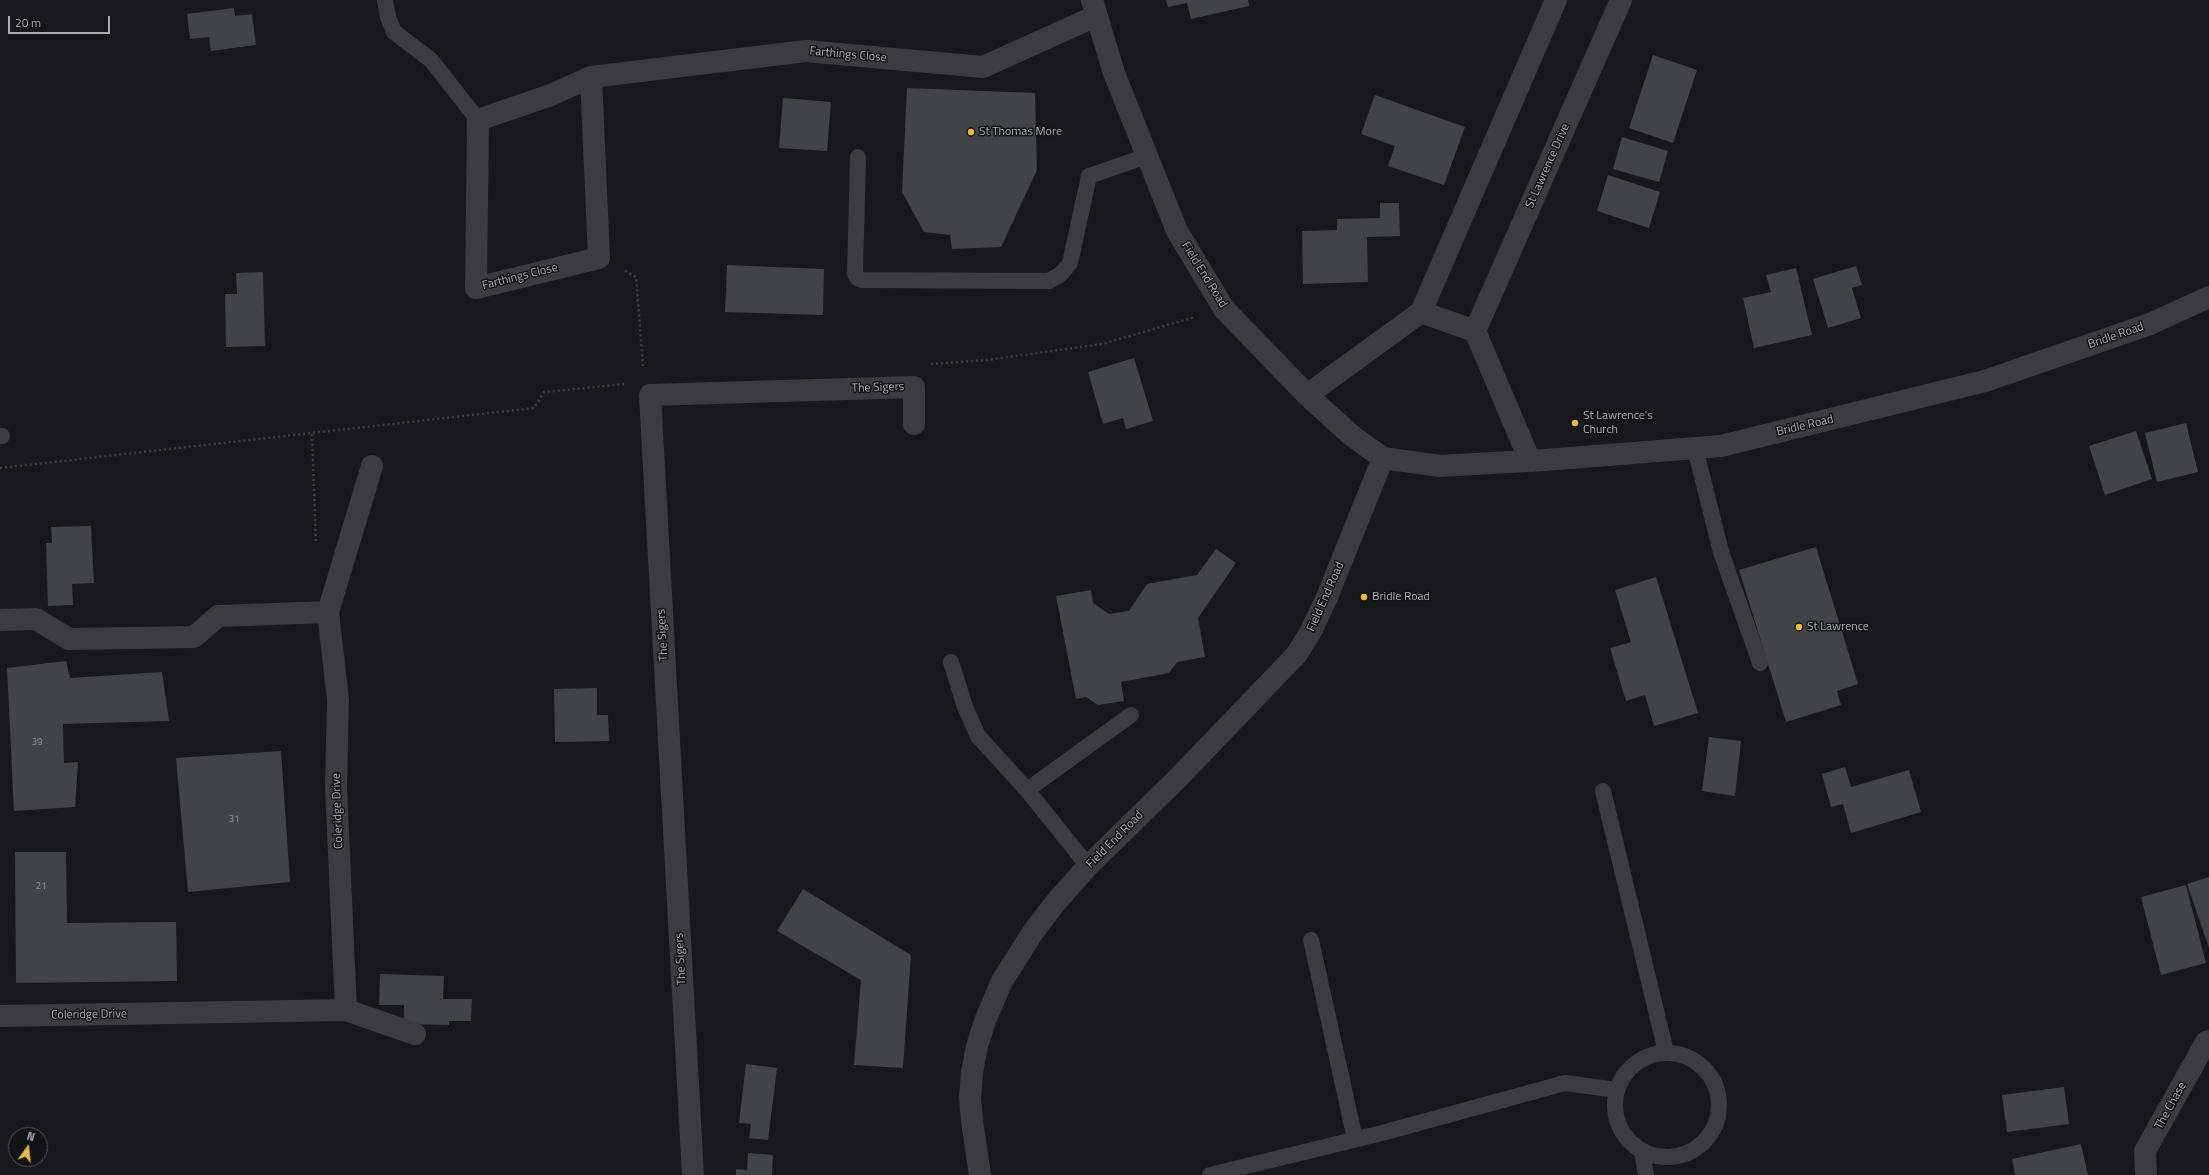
<!DOCTYPE html>
<html>
<head>
<meta charset="utf-8">
<style>
  body { margin:0 }
  #map { position:relative; width:2209px; height:1175px; overflow:hidden; background:#18181a; font-family:"Titillium Web",sans-serif }
  canvas { display:block }
  .north { position:absolute; left:8px; top:1127px; width:40px; height:40px; box-sizing:border-box; background:#131315; border:1px solid #505157; border-radius:50%; rotate:15deg; font-size:11px; font-weight:700; line-height:16px; text-align:center; color:#abaeb9 }
  .north::after { content:''; display:block; margin:auto; width:14px; height:18px; background:#e6bb43; clip-path:polygon(50% 0,100% 100%,50% 72%,0 100%) }
  .scale { position:absolute; left:8px; top:16px; width:102px; height:18px; box-sizing:border-box; border:2px solid #abaeb9; border-top:0; padding-left:5px; font-size:12px; line-height:14px; white-space:nowrap; color:#abaeb9; -webkit-text-stroke:3px #131315; paint-order:stroke }
</style>
</head>
<body>
<div id="map">
<canvas width="2209" height="1175"></canvas>
<div class="north">N</div>
<div class="scale">20 m</div>
</div>
<script>
const context = document.querySelector('canvas').getContext('2d');
context.lineJoin = 'round';
function fill(path, color) { context.fillStyle = color; context.fill(path, 'evenodd'); }
const toPath = rows => new Path2D(rows.map(r => 'M' + r).join(''));
function trace(path, color, width, dash) { context.strokeStyle = color; context.lineWidth = width; context.lineCap = dash ? 'butt' : 'round'; context.setLineDash(dash || []); context.stroke(path); }
function drawText(font, color, halo, rows, align = 'center') {
  context.font = font + ' "Titillium Web",sans-serif'; context.lineWidth = 3; context.setLineDash([]); context.textBaseline = 'middle'; context.strokeStyle = halo; context.fillStyle = color; for (const [text, x, y, turn = 0] of rows) {
    context.save(); context.translate(x, y); context.rotate((+turn || 0) * Math.PI / 180); context.textAlign = isNaN(turn) ? turn : align; if (halo) context.strokeText(text, 0, 0); context.fillText(text, 0, 0); context.restore();
  }
}
fill(toPath([
  [1166,0,1248,0,1249,6,1191,19,1187,3,1168,7],
  [234,8,235,16,252,14,256,45,211,51,209,37,190,39,187,14],
  [1653,55,1697,70,1673,143,1629,128],
  [907,88,1035,93,1037,170,1001,247,952,249,950,235,924,232,902,192],
  [1375,95,1465,127,1444,185,1388,166,1395,146,1361,134],
  [783,98,831,102,827,151,779,148],
  [1622,137,1668,151,1659,182,1613,169],
  [1608,175,1660,192,1649,228,1597,211],
  [1380,203,1399,203,1400,236,1367,237,1368,282,1303,284,1302,231,1337,230,1337,219,1380,218],
  [727,265,824,269,823,315,725,312],
  [1856,266,1862,285,1852,288,1861,318,1828,328,1813,279],
  [1796,268,1812,335,1754,348,1743,298,1771,292,1766,275],
  [263,272,265,346,226,347,225,294,237,294,236,273],
  [1134,358,1153,421,1126,429,1123,418,1103,424,1088,372],
  [2186,423,2198,472,2157,482,2145,433],
  [2136,431,2152,479,2105,495,2089,446],
  [91,526,94,583,72,584,73,605,48,606,46,543,52,543,51,527],
  [1816,547,1858,684,1837,691,1841,705,1786,722,1739,570],
  [1216,549,1236,563,1198,618,1205,657,1177,662,1169,673,1121,682,1124,701,1098,705,1086,697,1076,699,1056,596,1091,590,1093,603,1109,614,1129,611,1147,584,1197,575],
  [1656,577,1698,713,1654,726,1645,695,1626,701,1610,648,1631,642,1615,590],
  [66,661,70,678,162,672,169,721,63,724,64,763,78,762,75,807,14,811,7,668],
  [597,688,597,715,608,715,609,741,555,742,554,689],
  [1709,737,1741,741,1735,796,1702,791],
  [281,751,290,882,188,892,176,758],
  [1845,767,1851,787,1909,770,1921,812,1851,833,1843,804,1831,807,1822,774],
  [15,852,66,852,67,923,176,922,177,981,16,983],
  [2209,877,2209,948,2187,884],
  [2186,885,2206,963,2161,975,2141,897],
  [803,889,911,955,903,1068,854,1065,861,980,777,931],
  [380,974,444,976,443,999,472,999,471,1021,449,1021,449,1025,404,1024,404,1005,379,1005],
  [746,1064,777,1068,768,1140,749,1138,751,1124,739,1123],
  [2064,1087,2069,1124,2007,1132,2002,1095],
  [2081,1144,2088,1175,2015,1175,2012,1159],
  [748,1153,773,1155,772,1175,736,1175,736,1169,747,1170]
]), '#424347');
trace(toPath([
  [625,271,636,277,643,367],
  [931,364,987,360,1102,344,1195,317],
  [312,434,316,544],
  [0,468,534,408,544,392,624,384]
]), '#3f4045', 2.5, [2, 3]);
trace(toPath([
  [385,0,388,17,394,32,431,60,478,120],
  [858,157,855,273,857,278,862,280,1049,281,1061,274,1070,263,1089,176,1147,156],
  [0,436,2,436],
  [1695,448,1721,552,1760,663],
  [951,662,965,707,978,736,1027,790,1088,866],
  [1027,790,1131,715],
  [1603,791,1666,1052],
  [1311,940,1355,1139],
  '1615 1105a52 52 0 1 1 104 0a52 52 0 1 1-104 0Z',
  [1642,1151,1646,1175],
  [1210,1175,1382,1133,1565,1083,1617,1090]
]), '#3b3b40', 16);
trace(toPath([
  [591,77,551,95,478,120,476,288,599,258,591,77,806,51,983,67,1096,16],
  [1421,312,1475,331,1530,461],
  [1475,331,1621,0],
  [1307,395,1421,312,1556,0],
  [0,620,36,619,69,639,194,637,218,616,328,612],
  [346,1010,336,787,338,700,328,612,372,466],
  [0,1016,346,1010,415,1034],
  [693,1175,650,395,914,387,914,424],
  [2146,1175,2145,1151,2206,1042,2209,1041]
]), '#3b3b40', 22);
trace(toPath([
  [1092,0,1114,73,1177,231,1224,309,1307,395,1351,435,1383,458,1440,466,1545,460,1721,446,1985,381,2150,324,2209,297],
  [980,1175,972,1121,970,1098,972,1073,977,1046,985,1021,1002,981,1033,932,1056,902,1088,866,1178,778,1297,654,1311,631,1327,597,1383,458]
]), '#3b3b40', 22);
for (const [x, y, r, color] of [
  [971,132,4,"#e6bb43"],
  [1575,423,4,"#e6bb43"],
  [1364,597,4,"#e6bb43"],
  [1799,627,4,"#e6bb43"]
]) { const dot = new Path2D(); dot.arc(x, y, r, 0, 2 * Math.PI); context.fillStyle = color; context.fill(dot); trace(dot, '#131315', 1.5); }
drawText('10px', '#91939c', null, [
  ["39",37,743],
  ["31",234,820],
  ["21",41,887]
]);
drawText('12px', '#abaeb9', '#131315', [
  ["Farthings Close",848,55,5],
  ["St Lawrence Drive",1548,166,-66],
  ["Field End Road",1204,275,58],
  ["Farthings Close",520,277,-14],
  ["Bridle Road",2116,336,-19],
  ["The Sigers",878,388,-2],
  ["Bridle Road",1805,426,-13],
  ["Field End Road",1326,597,-66],
  ["The Sigers",663,635,-93],
  ["Coleridge Drive",338,811,-92],
  ["Field End Road",1115,840,-45],
  ["The Sigers",681,959,-93],
  ["Coleridge Drive",89,1015,-1],
  ["The Chase",2171,1106,-61]
]);
drawText('12px', '#abaeb9', '#131315', [
  ["St Thomas More",979,132],
  ["St Lawrence's",1583,416],
  ["Church",1583,430],
  ["Bridle Road",1372,597],
  ["St Lawrence",1807,627]
], 'left');
</script>
</body>
</html>
